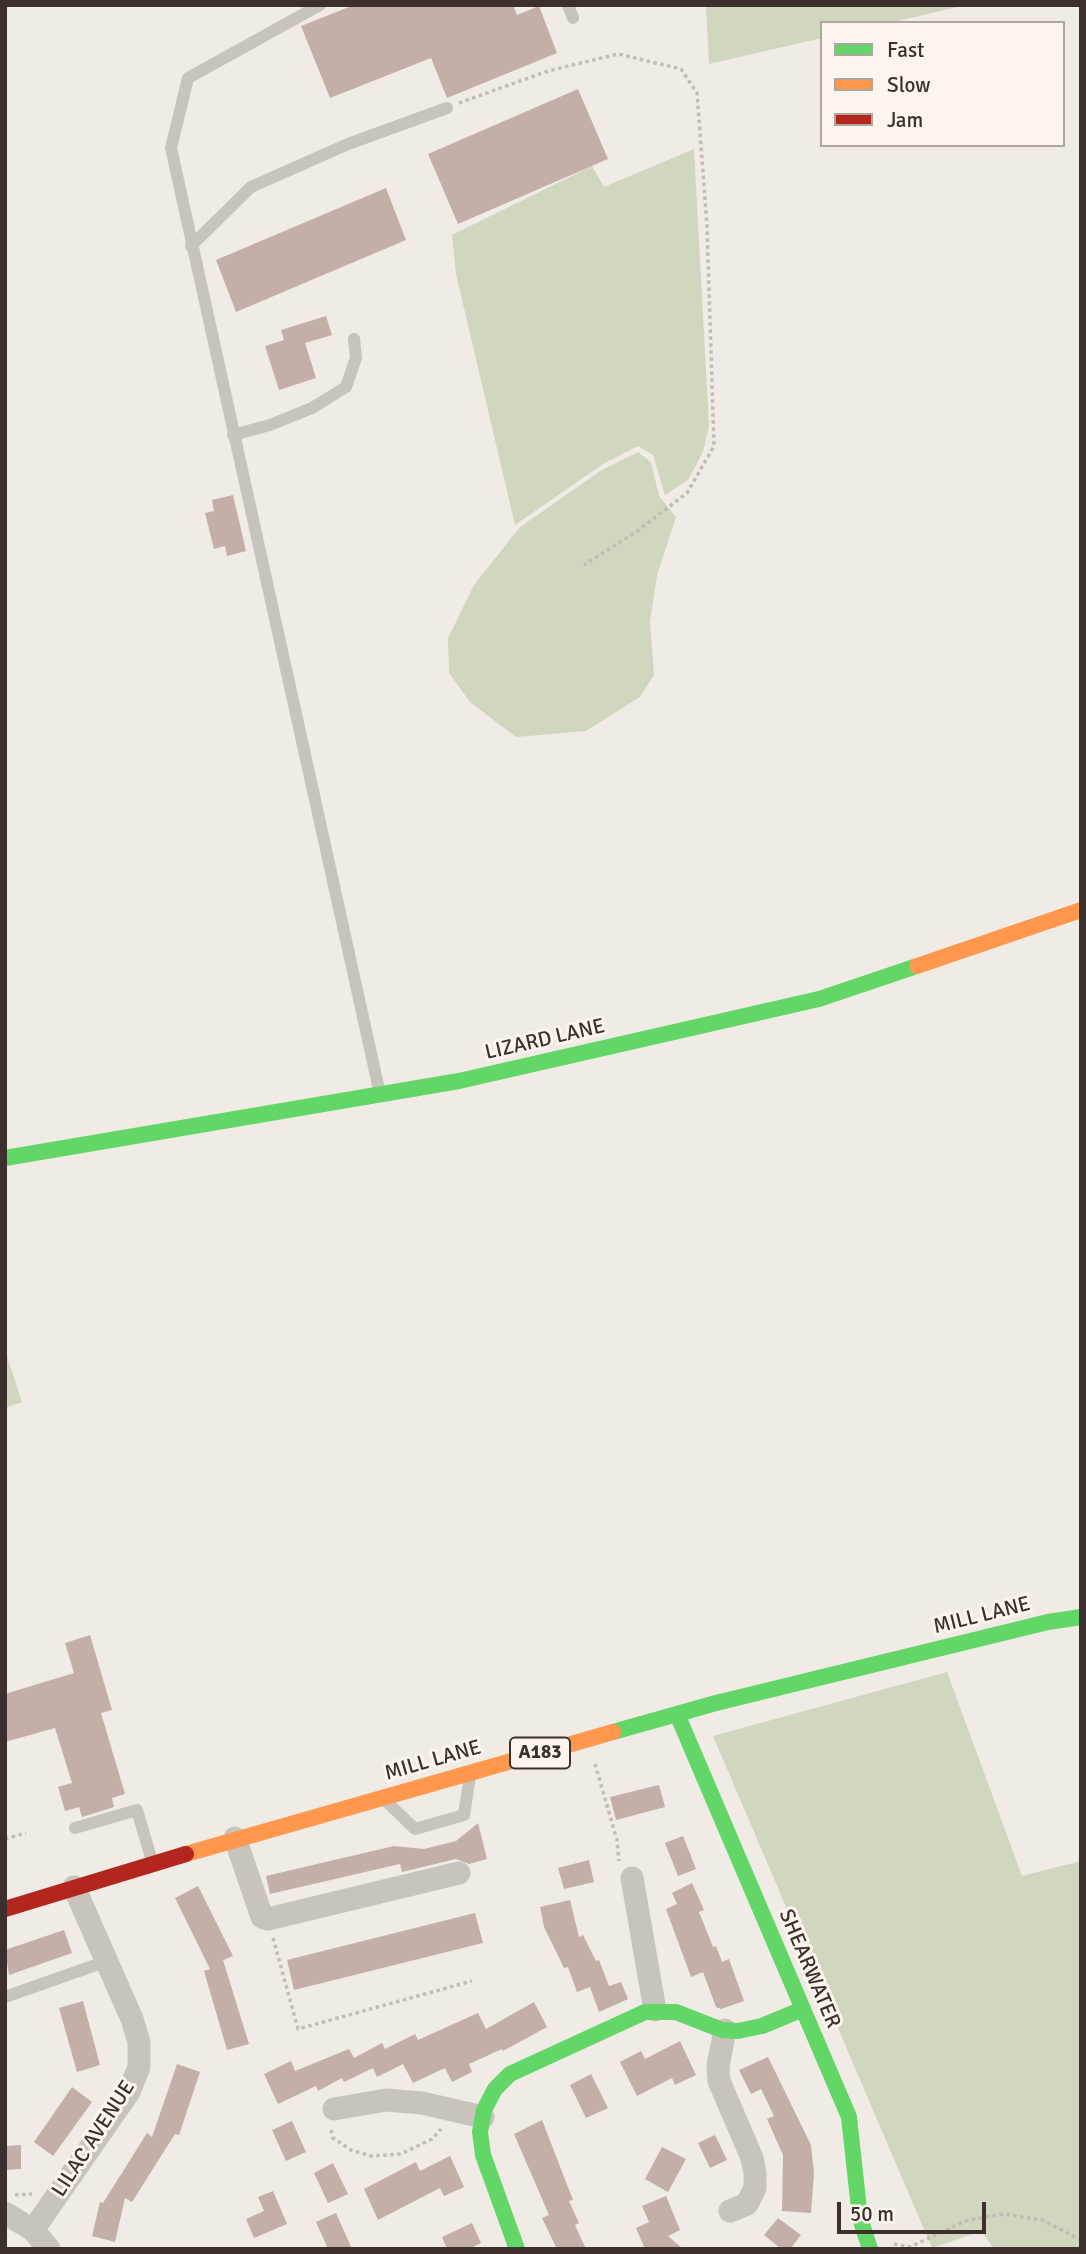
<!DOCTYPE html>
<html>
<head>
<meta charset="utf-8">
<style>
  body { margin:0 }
  #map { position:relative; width:1086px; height:2254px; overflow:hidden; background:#f0ebe5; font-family:Signika,sans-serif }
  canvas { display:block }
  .frame { position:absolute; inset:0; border:7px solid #3b302b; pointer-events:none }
  .legend { position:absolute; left:820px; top:21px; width:245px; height:126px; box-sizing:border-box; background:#fbf5ee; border:2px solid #aea6a0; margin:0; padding:9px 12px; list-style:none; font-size:21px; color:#3b302b }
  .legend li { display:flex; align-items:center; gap:14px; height:35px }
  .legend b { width:35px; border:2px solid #aea6a0 }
  .scale { position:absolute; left:837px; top:2202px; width:149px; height:32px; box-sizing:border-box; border:4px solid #3b302b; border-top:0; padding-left:9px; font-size:21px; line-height:24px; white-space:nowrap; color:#3b302b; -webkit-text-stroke:5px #fbf5ee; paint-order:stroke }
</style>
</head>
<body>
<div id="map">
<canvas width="1086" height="2254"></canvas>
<div class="frame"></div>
<ul class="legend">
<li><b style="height:9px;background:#63d668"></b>Fast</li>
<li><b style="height:9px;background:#ff974d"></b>Slow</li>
<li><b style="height:9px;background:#b3261e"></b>Jam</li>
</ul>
<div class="scale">50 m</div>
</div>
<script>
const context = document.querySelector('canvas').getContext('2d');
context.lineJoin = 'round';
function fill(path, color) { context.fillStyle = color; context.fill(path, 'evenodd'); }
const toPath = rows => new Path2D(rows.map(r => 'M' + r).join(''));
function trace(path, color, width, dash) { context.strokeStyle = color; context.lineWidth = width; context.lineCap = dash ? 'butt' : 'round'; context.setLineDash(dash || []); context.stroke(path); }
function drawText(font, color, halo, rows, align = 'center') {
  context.font = font + ' Signika,sans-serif'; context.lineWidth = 6; context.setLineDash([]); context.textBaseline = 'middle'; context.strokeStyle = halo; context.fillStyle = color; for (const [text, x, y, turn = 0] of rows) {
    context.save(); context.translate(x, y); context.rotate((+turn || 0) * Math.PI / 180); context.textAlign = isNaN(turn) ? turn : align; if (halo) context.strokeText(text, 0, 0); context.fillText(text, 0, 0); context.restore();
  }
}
fill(toPath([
  [706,5,966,5,889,23,822,23,822,38,709,64],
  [694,149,709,426,703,452,688,480,665,495,653,455,638,446,603,464,515,525,456,274,452,235,592,166,604,187],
  [638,452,651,462,659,496,676,517,657,575,650,622,654,675,640,697,586,731,516,737,470,702,449,673,448,638,474,585,520,527,602,470],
  [5,1350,22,1402,5,1408],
  [947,1672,1022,1876,1081,1861,1081,2249,994,2249,981,2231,932,2248,713,1736]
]), '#d1d6bf');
fill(toPath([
  [354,5,513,5,517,15,539,6,557,53,447,98,431,58,330,98,301,26],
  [578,89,608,159,458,224,428,154],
  [386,188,406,240,236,312,216,260],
  [326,316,332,335,305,343,316,378,279,390,265,346,284,340,281,330],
  [233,495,246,551,227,556,225,546,214,549,205,513,214,511,212,500],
  [90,1635,112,1710,101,1713,125,1794,112,1798,114,1807,82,1817,79,1807,65,1811,58,1787,72,1783,55,1728,5,1742,5,1694,74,1673,65,1643],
  [659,1785,665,1807,616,1820,610,1797],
  [478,1823,487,1859,469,1864,456,1859,402,1872,400,1864,270,1894,266,1876,394,1846,424,1849,456,1841],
  [683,1836,696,1869,678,1876,665,1843],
  [589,1860,594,1882,564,1889,558,1868],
  [692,1883,704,1910,699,1912,713,1947,716,1946,722,1962,729,1959,744,2001,721,2009,716,2007,703,1972,691,1977,666,1909,677,1904,672,1893],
  [198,1886,233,1956,223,1960,249,2044,227,2050,204,1971,210,1969,175,1898],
  [570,1900,579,1937,583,1935,596,1961,599,1960,609,1986,621,1982,628,1999,599,2012,590,1987,577,1992,568,1967,564,1968,544,1927,540,1907],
  [475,1913,483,1943,294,1990,287,1960],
  [64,1930,72,1953,9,1975,5,1950],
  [83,2001,100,2065,77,2072,59,2008],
  [534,2002,547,2027,503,2051,502,2049,469,2064,472,2072,452,2082,445,2068,413,2083,403,2064,377,2077,373,2068,344,2082,342,2078,318,2091,316,2086,278,2104,264,2074,291,2061,295,2071,349,2049,354,2058,382,2043,385,2049,415,2034,418,2040,478,2013,486,2029],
  [680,2041,696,2075,675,2085,672,2078,637,2096,620,2062,641,2051,645,2059],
  [768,2057,811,2145,814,2173,811,2213,782,2211,783,2155,767,2119,774,2116,761,2089,751,2094,739,2070],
  [177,2064,200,2072,179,2135,175,2134,132,2202,125,2198,115,2242,92,2236,100,2202,103,2203,147,2133,152,2137],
  [591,2074,608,2108,586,2118,570,2085],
  [72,2087,92,2102,53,2156,34,2142],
  [542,2120,573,2200,569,2201,579,2223,575,2225,586,2249,557,2249,542,2218,549,2215,514,2134],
  [292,2121,306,2152,286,2161,272,2130],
  [715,2135,727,2160,710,2168,698,2143],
  [21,2145,21,2169,5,2170,5,2146],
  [662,2147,686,2159,668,2192,645,2179],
  [450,2156,464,2187,444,2196,440,2188,378,2220,364,2189,416,2162,420,2171],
  [333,2163,348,2194,328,2203,314,2173],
  [273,2191,287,2224,254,2238,246,2219,264,2211,258,2197],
  [666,2196,680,2230,668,2236,683,2249,645,2249,636,2228,649,2222,642,2206],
  [336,2213,352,2249,328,2249,316,2222],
  [778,2218,801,2235,790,2249,781,2249,764,2235],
  [472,2223,481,2243,469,2249,447,2249,442,2237]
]), '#c3afa7');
trace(toPath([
  [459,103,548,71,618,54,681,69,697,93,707,226,714,446,687,493,636,532,584,565],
  [595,1764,617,1840,619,1861],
  [5,1839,26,1833],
  [273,1938,298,2029,472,1981],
  [331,2130,333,2138,351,2150,371,2156,401,2154,432,2139,441,2129],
  [15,2195,32,2194],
  [894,2244,910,2247,965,2221,1003,2214,1042,2220,1081,2240]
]), '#c2bbb6', 3.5, [3.5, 3.5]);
trace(toPath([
  [320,5,188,78,171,148,380,1094],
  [568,5,573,18],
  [191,246,251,187,348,144,447,108],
  [233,435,270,425,312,408,346,387,356,358,354,339],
  [387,1802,415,1829,464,1815,470,1776],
  [75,1828,137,1810,152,1861],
  [5,1997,107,1961]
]), '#c9c3be', 12);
trace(toPath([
  [235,1838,262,1917,268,1919,459,1873],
  [632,1878,655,2010],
  [725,2030,718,2066,719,2081,752,2158,755,2173,755,2188,747,2204,730,2211],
  [334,2109,386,2100,422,2103,483,2117],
  [5,2213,33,2230,49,2249],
  [33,2230,129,2092,139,2067,139,2042,132,2019,74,1887]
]), '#c9c3be', 23);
trace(toPath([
  [5,1158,459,1081,819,999,917,966],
  [677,1714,849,2117,860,2218,870,2249],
  [613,1732,716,1703,1048,1622,1081,1617],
  [517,2249,483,2155,480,2132,484,2110,495,2089,510,2074,645,2012,676,2012,722,2030,738,2031,762,2026,803,2009]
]), '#63d668', 16);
trace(toPath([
  [917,966,1081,910],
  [186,1854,613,1732]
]), '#ff974d', 16);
trace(toPath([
  [5,1909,186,1854]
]), '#b3261e', 16);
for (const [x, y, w] of [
  [540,1753,60]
]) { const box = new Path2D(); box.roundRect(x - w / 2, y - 15.5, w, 31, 5); context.fillStyle = '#fbf5ee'; context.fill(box); trace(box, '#3b302b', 2); }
drawText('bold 19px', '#3b302b', null, [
  ["A183",540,1753]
]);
drawText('21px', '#3b302b', '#fbf5ee', [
  ["LIZARD LANE",545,1040,-13],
  ["MILL LANE",982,1616,-14],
  ["MILL LANE",433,1761,-16],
  ["SHEARWATER",809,1969,67],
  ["LILAC AVENUE",94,2139,-57]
]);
</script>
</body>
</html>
